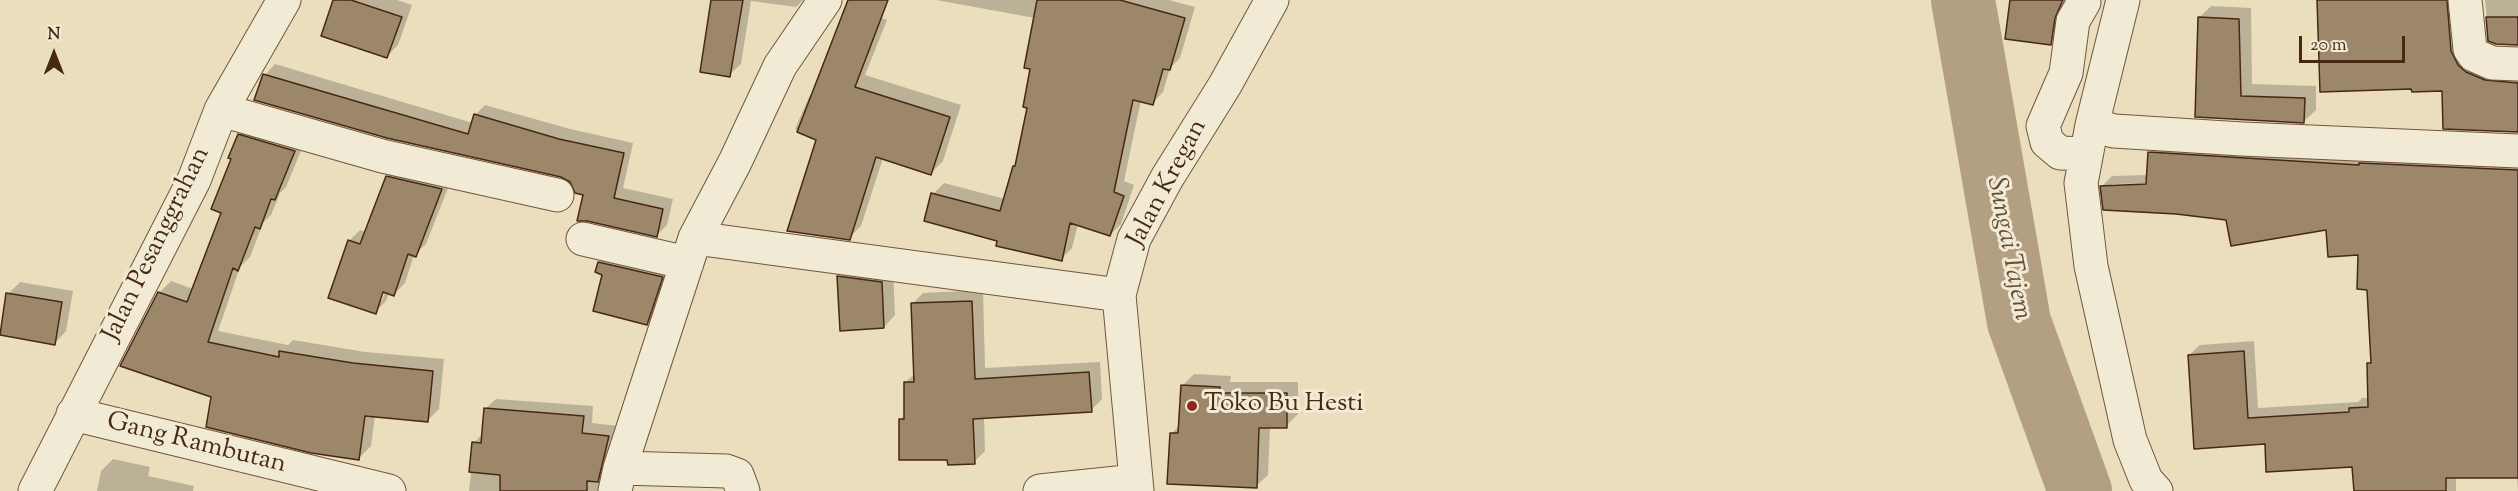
<!DOCTYPE html>
<html>
<head>
<meta charset="utf-8">
<style>
  body { margin:0 }
  #map { position:relative; width:2518px; height:491px; overflow:hidden; background:#eadebd; font-family:"Sorts Mill Goudy",serif }
  canvas { display:block }
  .north { position:absolute; left:24px; top:24px; width:60px; height:60px; -webkit-text-stroke:4px #f1ead4; paint-order:stroke; rotate:0deg; font-size:16px; font-weight:700; line-height:24px; text-align:center; color:#472813 }
  .north::after { content:''; display:block; margin:auto; width:21px; height:27px; background:#472813; clip-path:polygon(50% 0,100% 100%,50% 72%,0 100%) }
  .scale { position:absolute; left:2299px; top:36px; width:106px; height:27px; box-sizing:border-box; border:3px solid #472813; border-top:0; padding-left:8px; font-size:18px; line-height:21px; white-space:nowrap; color:#472813; -webkit-text-stroke:4px #f1ead4; paint-order:stroke }
</style>
</head>
<body>
<div id="map">
<canvas width="2518" height="491"></canvas>
<div class="north">N</div>
<div class="scale">20 m</div>
</div>
<script>
const context = document.querySelector('canvas').getContext('2d');
context.lineJoin = 'round';
function fill(path, color) { context.fillStyle = color; context.fill(path, 'evenodd'); }
const toPath = rows => new Path2D(rows.map(r => 'M' + r).join(''));
function trace(path, color, width, dash) { context.strokeStyle = color; context.lineWidth = width; context.lineCap = dash ? 'butt' : 'round'; context.setLineDash(dash || []); context.stroke(path); }
function drawText(font, color, halo, rows, align = 'center') {
  context.font = font + ' "Sorts Mill Goudy",serif'; context.lineWidth = 6; context.setLineDash([]); context.textBaseline = 'middle'; context.strokeStyle = halo; context.fillStyle = color; for (const [text, x, y, turn = 0] of rows) {
    context.save(); context.translate(x, y); context.rotate((+turn || 0) * Math.PI / 180); context.textAlign = isNaN(turn) ? turn : align; if (halo) context.strokeText(text, 0, 0); context.fillText(text, 0, 0); context.restore();
  }
}
fill(toPath([
  [335,0,397,0,412,5,398,45,387,56],
  [712,0,803,0,796,7,751,1,741,64,729,75],
  [936,0,1169,0,1195,7,1180,58,1170,68,1163,92,1152,104,1141,100,1124,181,1134,185,1121,224,1110,235,1078,224,1072,248,1061,259,999,240,933,194,944,183,1005,199,1017,164,1028,107,1035,18],
  [2012,0,2066,0,2060,11,2056,37,2050,43],
  [2415,0,2458,0,2462,40,2518,72,2518,131,2444,90],
  [2485,0,2518,0,2518,45,2497,43,2489,40],
  [2211,6,2251,8,2252,84,2316,86,2316,110,2304,121,2196,116,2199,18],
  [854,7,887,20,865,75,961,105,943,161,931,173,883,158,861,226,849,238,818,139,795,129,809,97,815,90],
  [275,64,473,123,475,115,485,105,570,129,633,143,623,188,673,199,667,225,657,235,585,194,571,181,562,175,265,75],
  [251,123,306,139,286,187,280,193,271,215,263,223,250,257,240,267,218,331,288,345,293,340,365,352,444,359,439,409,427,421,375,416,371,446,359,458,213,396,159,293,171,281,193,289,223,212,239,135],
  [2160,142,2518,159,2518,491,2517,477,2456,477,2456,491,2355,491,2354,465,2266,443,2189,355,2200,345,2254,341,2258,408,2358,402,2362,398,2370,398,2369,364,2372,361,2368,288,2359,253,2327,228,2228,219,2102,186,2112,176,2148,175,2149,153],
  [2154,183,2154,186,2112,187,2112,184],
  [398,166,452,178,426,244,414,255,405,283,394,294,389,293,386,301,375,312,349,241,360,230,366,232,387,177],
  [384,285,387,286,382,301,379,301],
  [611,251,673,265,658,311,647,323,599,262],
  [851,265,893,271,895,315,884,327,839,277],
  [20,282,73,291,66,331,55,343,8,294],
  [983,290,985,368,1100,362,1102,399,1091,410,984,417,985,451,974,462,949,459,900,420,906,414,906,382,915,373,912,304,923,293],
  [1194,374,1231,376,1230,382,1298,382,1298,414,1286,426,1270,426,1268,475,1256,486,1171,434,1180,425,1182,386],
  [496,399,593,406,592,423,618,426,610,491,469,491,474,443,483,433,485,409],
  [113,459,150,467,148,476,194,486,193,491,97,491,101,471]
]), '#0003');
trace(toPath([
  [1963,0,2019,322,2080,491]
]), '#b3a083', 64);
const building = toPath([
  [333,0,351,0,402,17,387,58,321,36,333,0],
  [711,0,743,0,730,77,700,72,711,0],
  [848,0,888,0,855,87,950,117,931,175,876,157,850,240,787,231,816,140,797,132,848,0],
  [1037,0,1120,0,1185,18,1170,70,1163,69,1153,105,1133,100,1114,192,1124,196,1110,236,1070,223,1062,261,996,246,997,241,924,221,931,193,1000,211,1013,166,1015,166,1027,108,1023,107,1030,69,1024,68,1037,0],
  [2010,0,2063,0,2055,18,2051,45,2005,39,2010,0],
  [2317,0,2447,0,2451,51,2458,65,2466,72,2485,80,2518,83,2518,132,2443,129,2442,91,2412,92,2411,89,2320,92,2317,0],
  [2198,17,2239,19,2241,96,2305,98,2304,123,2195,117,2198,17],
  [2486,17,2518,17,2518,45,2496,44,2488,41,2486,17],
  [263,74,468,134,474,114,559,139,624,153,614,198,663,209,657,237,587,221,577,221,583,195,575,193,570,182,561,177,387,138,254,100,263,74],
  [238,134,295,151,275,200,271,199,260,229,255,227,238,271,233,268,208,342,279,357,279,351,353,363,433,371,428,422,365,416,359,460,311,453,206,427,211,397,120,366,158,292,187,302,221,213,211,209,231,159,228,158,238,134],
  [2148,152,2359,165,2359,163,2518,170,2518,478,2446,478,2446,491,2354,491,2352,467,2266,472,2265,444,2194,449,2188,355,2244,351,2248,418,2349,412,2349,408,2368,407,2367,363,2371,363,2367,290,2357,289,2358,255,2328,257,2326,230,2231,246,2226,220,2176,214,2103,210,2100,186,2146,184,2148,152],
  [386,176,442,189,416,257,408,254,394,296,383,292,376,314,328,298,348,240,360,244,386,176],
  [598,262,663,277,647,325,593,311,602,275,595,272,598,262],
  [837,276,882,282,884,328,840,331,837,276],
  [6,293,62,302,55,345,0,335,6,293],
  [972,301,975,379,1089,372,1092,412,973,419,975,464,948,465,947,460,899,460,899,419,904,419,904,382,914,382,911,303,972,301],
  [1181,385,1220,387,1219,393,1287,393,1287,428,1259,428,1257,488,1167,484,1170,433,1178,433,1181,385],
  [484,408,584,416,582,433,609,436,598,482,587,481,587,491,500,491,500,475,469,472,472,442,481,443,484,408]
]);
fill(building, '#9c876b');
trace(building, '#472813', 1.5);
const minor = toPath([
  [2123,0,2092,125,2081,183,2091,266,2130,440,2146,480,2156,491],
  [2465,0,2470,49,2474,55,2492,63,2518,64],
  [2084,2,2073,21,2066,73,2043,126,2047,142,2060,153,2086,154],
  [221,110,382,156,557,195],
  [2092,125,2114,131,2242,139,2518,151],
  [695,238,1119,295],
  [583,239,687,263],
  [73,414,389,491],
  [620,468,726,471,737,475,743,491],
  [35,491,194,180,221,110,284,0],
  [615,491,620,468,695,238,735,162,780,66,825,0],
  [1040,491,1136,481],
  [1137,491,1119,295,1134,239,1167,178,1225,85,1272,0]
]);
trace(minor, '#70563e', 35);
trace(minor, '#f1ead4', 33);
for (const [x, y, r, color] of [
  [1192,406,6,"#8f2418"]
]) { const dot = new Path2D(); dot.arc(x, y, r, 0, 2 * Math.PI); context.fillStyle = color; context.fill(dot); trace(dot, '#f1ead4', 2); }
drawText('26px', '#472813', '#f1ead4', [
  ["Jalan Kregan",1169,184,-62],
  ["Jalan Pesanggrahan",158,245,-64],
  ["Gang Rambutan",196,445,14]
]);
drawText('26px', '#472813', '#f1ead4', [
  ["Toko Bu Hesti",1204,406]
], 'left');
drawText('italic 27px', '#674c35', '#f1ead4', [
  ["Sungai Tajem",2007,249,79]
]);
</script>
</body>
</html>
